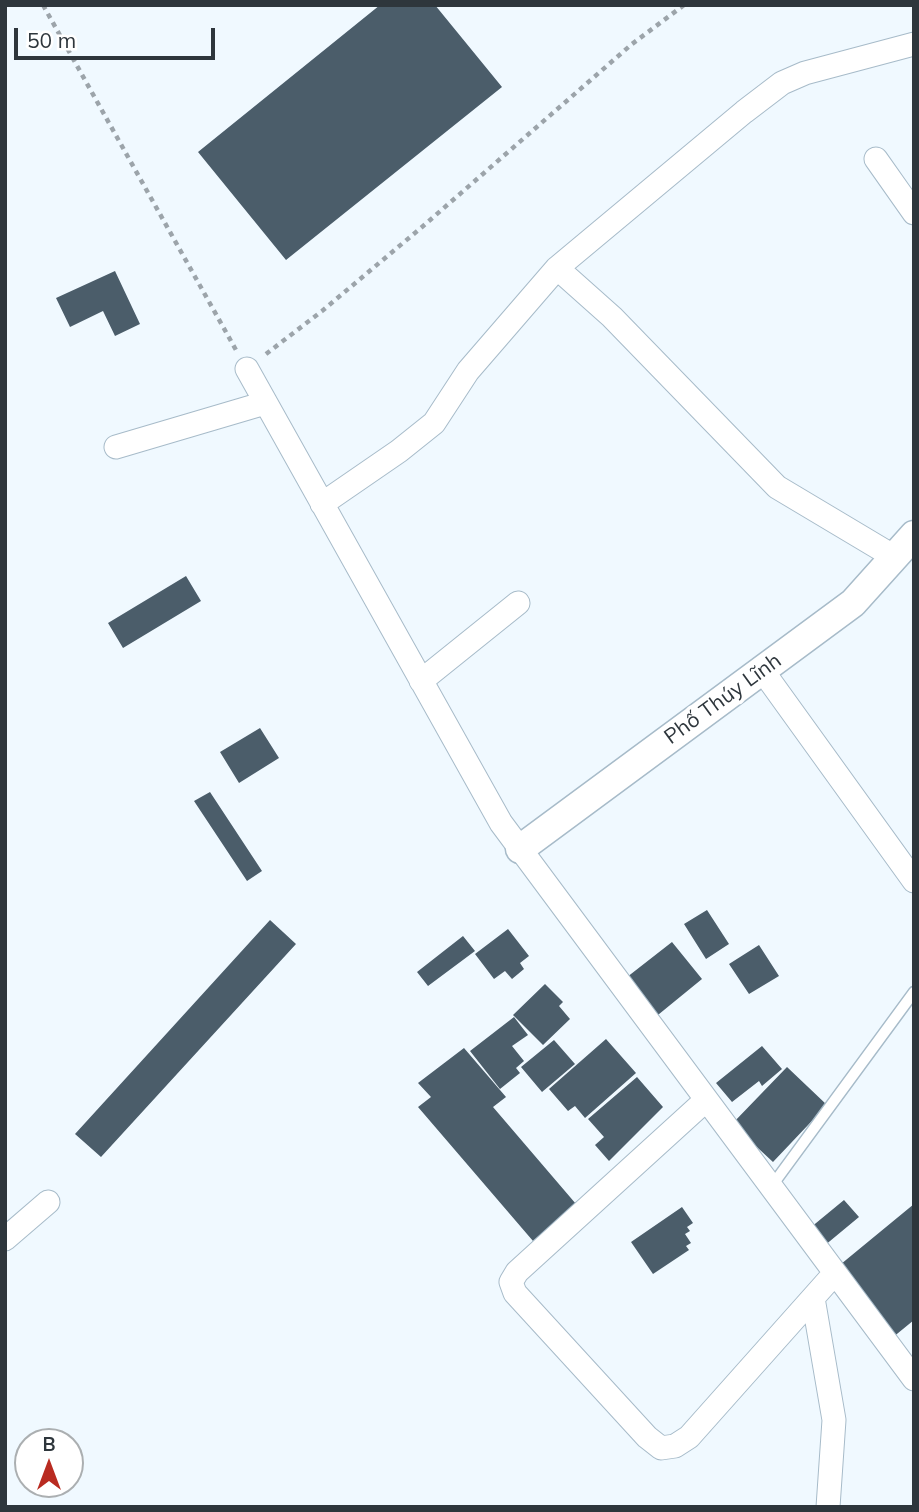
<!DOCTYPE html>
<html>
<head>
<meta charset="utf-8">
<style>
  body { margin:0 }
  #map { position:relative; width:919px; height:1512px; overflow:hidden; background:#f0f9ff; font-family:Mulish,sans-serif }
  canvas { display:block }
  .frame { position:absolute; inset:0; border:7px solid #2e363c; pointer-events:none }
  .north { position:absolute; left:14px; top:1428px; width:70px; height:70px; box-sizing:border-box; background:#fff; border:2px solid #abafb1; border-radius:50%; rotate:0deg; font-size:19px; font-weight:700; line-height:28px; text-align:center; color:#2e363c }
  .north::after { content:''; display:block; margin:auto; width:24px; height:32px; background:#b92b21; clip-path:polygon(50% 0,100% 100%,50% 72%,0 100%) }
  .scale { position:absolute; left:14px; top:28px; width:201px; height:32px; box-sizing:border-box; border:4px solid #2e363c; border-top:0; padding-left:9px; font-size:21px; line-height:24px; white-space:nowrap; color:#2e363c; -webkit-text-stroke:5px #fff; paint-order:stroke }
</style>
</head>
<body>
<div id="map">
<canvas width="919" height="1512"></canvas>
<div class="frame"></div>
<div class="north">B</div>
<div class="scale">50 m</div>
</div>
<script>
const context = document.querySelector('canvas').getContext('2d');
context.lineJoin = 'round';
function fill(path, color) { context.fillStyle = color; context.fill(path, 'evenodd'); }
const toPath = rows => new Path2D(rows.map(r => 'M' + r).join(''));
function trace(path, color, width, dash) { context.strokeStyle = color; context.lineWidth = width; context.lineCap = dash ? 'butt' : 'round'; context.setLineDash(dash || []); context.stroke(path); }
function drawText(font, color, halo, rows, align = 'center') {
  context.font = font + ' Mulish,sans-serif'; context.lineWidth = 7; context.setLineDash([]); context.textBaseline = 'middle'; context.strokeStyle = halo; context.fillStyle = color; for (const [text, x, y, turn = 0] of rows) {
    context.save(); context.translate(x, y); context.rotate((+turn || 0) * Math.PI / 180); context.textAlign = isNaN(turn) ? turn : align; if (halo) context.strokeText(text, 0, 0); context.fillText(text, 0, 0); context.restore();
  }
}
fill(toPath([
  [380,5,435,5,502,87,286,260,198,152],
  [115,271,140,324,115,336,103,311,70,327,56,298],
  [186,576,201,601,123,648,108,623],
  [260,728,279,758,239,783,220,752],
  [210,792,262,871,247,881,194,801],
  [707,910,729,944,706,959,684,924],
  [270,920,296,944,101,1157,75,1134],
  [508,929,529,956,520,963,524,969,512,979,505,971,494,979,475,954],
  [463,936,475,951,428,986,417,972],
  [672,942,702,979,653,1019,622,981],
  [759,945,779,976,749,994,729,964],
  [545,984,563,1002,559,1006,570,1019,543,1045,513,1015],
  [514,1017,528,1035,512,1046,524,1061,516,1068,520,1073,500,1089,470,1051],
  [606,1039,636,1073,585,1118,575,1106,568,1111,549,1089],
  [554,1040,575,1064,542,1092,521,1067],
  [762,1046,782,1069,762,1086,759,1081,732,1102,716,1083],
  [464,1048,506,1097,493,1107,576,1204,533,1241,418,1107,431,1097,418,1083],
  [787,1067,827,1105,773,1162,732,1124],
  [637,1077,663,1107,609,1161,595,1145,604,1137,588,1119],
  [844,1200,859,1217,824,1246,810,1228],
  [914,1204,914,1320,892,1338,835,1269],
  [682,1207,693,1223,687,1227,690,1231,685,1234,691,1243,686,1246,689,1250,653,1274,631,1242]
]), '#4b5d6a');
const service = toPath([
  [771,1187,914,992]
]);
const minor = toPath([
  [876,159,914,213],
  [557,268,612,317,777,487,896,558],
  [247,369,501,823,914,1379],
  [116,447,265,403],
  [322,504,399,451,434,423,468,371,557,268,744,112,782,83,805,73,914,44],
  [762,670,914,881],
  [421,681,518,603],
  [706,1100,517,1272,511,1282,515,1293,647,1437,661,1448,675,1446,689,1437,835,1273],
  [5,1239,48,1202],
  [813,1298,834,1420,828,1507]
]);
const tertiary = toPath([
  [520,849,853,603,914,535]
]);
trace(service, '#a7bbc9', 13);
trace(minor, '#a7bbc9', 25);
trace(tertiary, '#a7bbc9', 31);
trace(toPath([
  [43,5,236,350],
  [266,354,322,311,422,227,632,44,684,5]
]), '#9ca4aa', 4.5, [5, 5]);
trace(service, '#fff', 10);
trace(minor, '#fff', 23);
trace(tertiary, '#fff', 28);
drawText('21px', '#2e363c', '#fff', [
  ["Phố Thúy Lĩnh",723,699,-36]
]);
</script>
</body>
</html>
